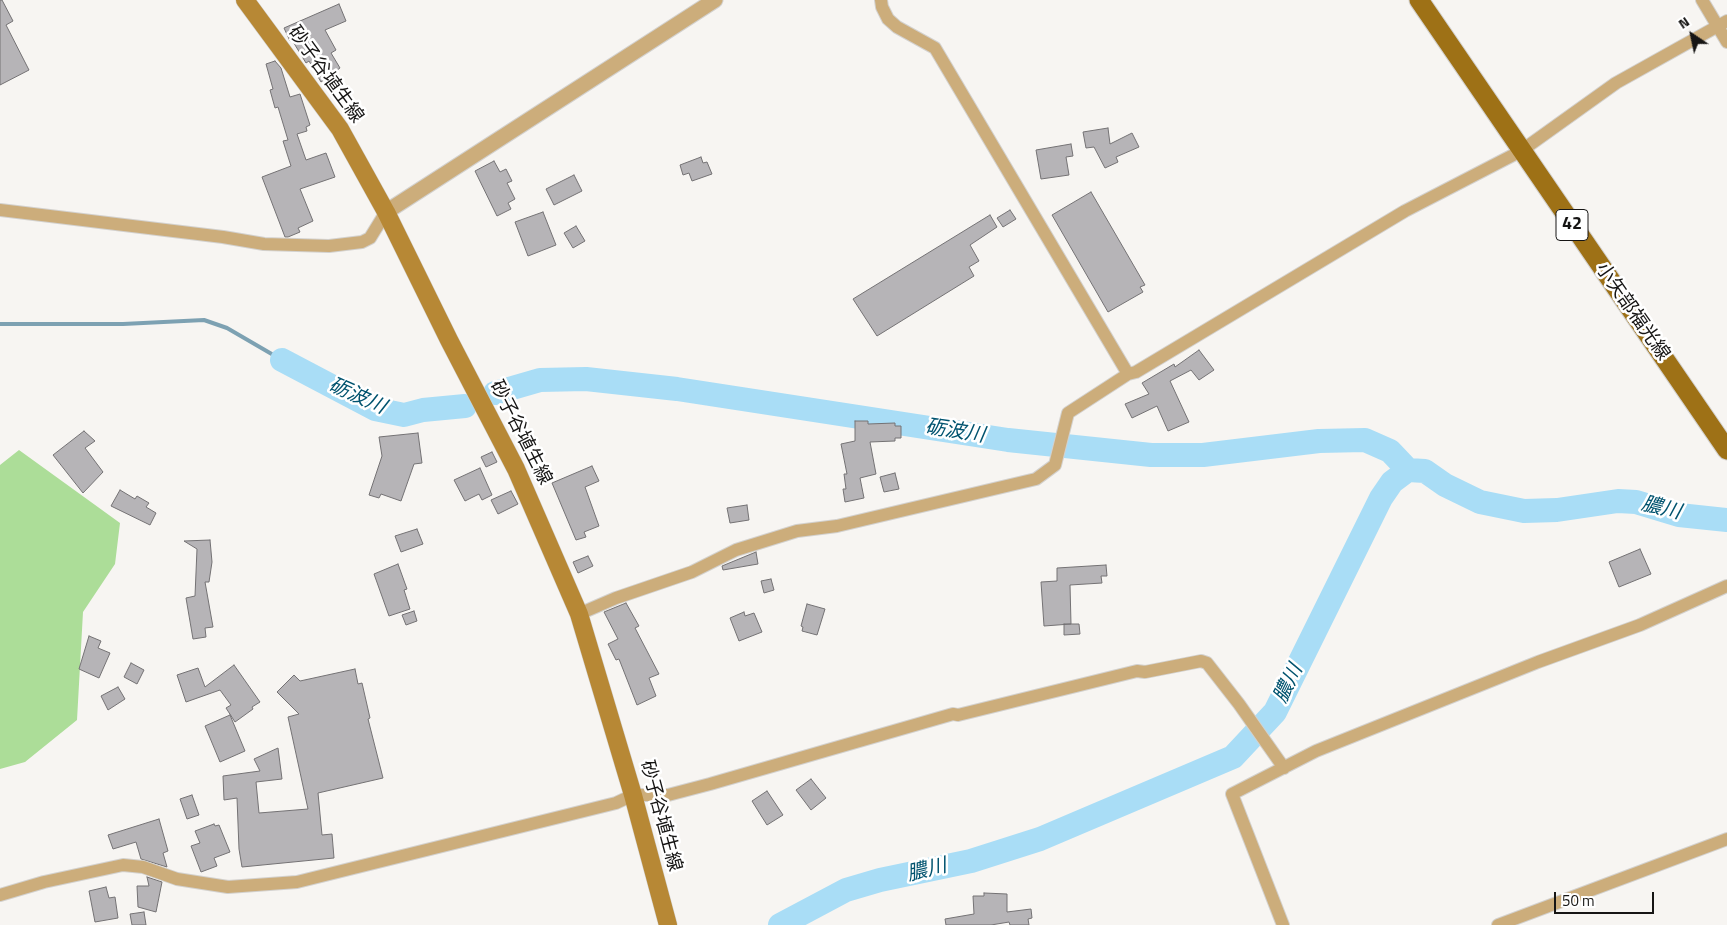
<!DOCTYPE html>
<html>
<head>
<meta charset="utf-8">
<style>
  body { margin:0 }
  #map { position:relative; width:1727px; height:925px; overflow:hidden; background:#f7f5f2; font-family:"Titillium Web",sans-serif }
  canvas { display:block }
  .north { position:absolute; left:1667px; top:10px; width:50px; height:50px; -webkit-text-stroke:4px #fff; paint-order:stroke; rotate:326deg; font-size:14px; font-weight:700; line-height:20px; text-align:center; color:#161514 }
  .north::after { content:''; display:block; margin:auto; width:18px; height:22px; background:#161514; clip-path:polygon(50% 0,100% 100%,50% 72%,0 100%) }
  .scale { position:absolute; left:1554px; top:892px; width:100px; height:22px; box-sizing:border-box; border:2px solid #161514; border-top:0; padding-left:6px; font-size:15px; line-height:18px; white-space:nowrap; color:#161514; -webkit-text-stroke:4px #fff; paint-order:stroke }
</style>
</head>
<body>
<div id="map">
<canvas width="1727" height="925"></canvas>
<div class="north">N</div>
<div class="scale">50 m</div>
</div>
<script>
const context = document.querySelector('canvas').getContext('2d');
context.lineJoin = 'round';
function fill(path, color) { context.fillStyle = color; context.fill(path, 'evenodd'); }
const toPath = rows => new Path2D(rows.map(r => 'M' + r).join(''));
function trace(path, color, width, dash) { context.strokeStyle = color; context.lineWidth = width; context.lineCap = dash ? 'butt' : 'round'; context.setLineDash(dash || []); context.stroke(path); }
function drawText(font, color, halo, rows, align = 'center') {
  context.font = font + ' "Titillium Web","Noto Sans JP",sans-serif'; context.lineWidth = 5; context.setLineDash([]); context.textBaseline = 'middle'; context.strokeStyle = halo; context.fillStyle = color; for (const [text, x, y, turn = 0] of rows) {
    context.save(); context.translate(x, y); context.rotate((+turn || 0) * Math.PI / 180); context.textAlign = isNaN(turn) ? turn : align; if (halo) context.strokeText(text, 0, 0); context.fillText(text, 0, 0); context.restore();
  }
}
fill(toPath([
  [19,450,120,523,115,564,83,612,77,720,25,762,0,769,0,465]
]), '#acdd98');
trace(toPath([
  [0,324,123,324,204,320,227,328,282,360]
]), '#7da1b2', 4);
trace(toPath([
  [282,360,375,409,404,415,423,410,465,406],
  [495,393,540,380,586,379,677,389,1008,440,1151,455,1203,455,1319,441,1365,440,1390,451,1408,470],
  [780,925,846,890,880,880,971,861,1040,839,1233,757,1275,712,1381,498,1392,482,1408,470,1425,471,1445,485,1480,502,1524,511,1557,510,1618,501,1636,502,1679,515,1727,520]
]), '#a9ddf6', 24);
const building = toPath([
  [0,0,2,0,13,21,6,25,29,70,0,85,0,0],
  [339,4,346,21,325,30,336,50,331,53,340,68,321,82,309,61,306,63,292,40,290,41,284,28,339,4],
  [275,61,281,68,290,97,300,94,310,125,306,127,307,131,297,134,306,160,326,153,335,177,300,189,313,221,298,228,300,232,288,237,285,237,262,177,291,166,283,141,288,140,278,107,275,108,270,90,273,89,266,64,275,61],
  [1108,128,1110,144,1132,133,1139,147,1116,157,1118,162,1105,168,1094,147,1086,148,1083,132,1108,128],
  [1071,144,1073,156,1066,157,1069,175,1041,179,1036,150,1071,144],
  [701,157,703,163,707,162,712,174,692,181,689,173,683,175,680,165,701,157],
  [494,161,500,172,506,169,512,181,507,183,515,199,508,203,511,209,497,216,475,171,494,161],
  [574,175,582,191,554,205,546,189,574,175],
  [1091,192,1145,285,1140,287,1143,292,1108,312,1052,215,1091,192],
  [1010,210,1016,219,1003,227,997,218,1010,210],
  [543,212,556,245,528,256,515,222,543,212],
  [990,215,997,227,970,245,979,261,969,267,974,276,877,336,853,299,990,215],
  [576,226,585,241,573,248,564,233,576,226],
  [1199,350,1214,370,1199,380,1191,370,1170,381,1189,422,1168,431,1157,406,1132,418,1125,404,1149,394,1142,383,1174,364,1175,367,1199,350],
  [855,421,868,421,868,424,895,423,895,426,901,426,901,438,895,438,895,441,870,442,876,474,860,478,864,498,845,502,843,489,846,489,844,474,847,474,841,444,855,441,855,421],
  [84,431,95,441,85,448,103,472,83,493,53,455,84,431],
  [418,433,422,463,414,464,401,501,381,494,379,498,369,495,382,456,379,437,418,433],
  [492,452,497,462,486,467,481,457,492,452],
  [592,466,599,481,585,487,599,526,584,532,586,537,576,540,552,483,592,466],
  [480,468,492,495,482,500,479,494,465,501,454,480,480,468],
  [895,473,899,489,884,492,880,477,895,473],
  [120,490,135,499,137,496,149,503,146,507,156,513,150,525,111,506,120,490],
  [511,491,518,504,498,514,491,500,511,491],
  [747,505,749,520,730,523,727,508,747,505],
  [417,529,423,544,401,552,395,536,417,529],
  [210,540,212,562,209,582,205,582,213,627,205,628,206,637,193,639,186,598,195,596,197,549,184,541,210,540],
  [1640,549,1651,574,1619,587,1609,562,1640,549],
  [756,552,758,564,723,570,722,566,756,552],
  [588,556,593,566,578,573,573,562,588,556],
  [398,564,407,589,404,590,410,609,389,616,374,574,398,564],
  [1106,565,1107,576,1101,576,1102,583,1070,585,1071,624,1044,626,1041,582,1057,581,1057,568,1106,565],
  [771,579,774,590,764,593,761,581,771,579],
  [626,603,639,626,635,628,659,674,649,678,656,696,637,705,619,659,616,660,608,644,618,639,604,612,626,603],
  [807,604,825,609,817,635,802,631,803,627,801,626,807,604],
  [414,611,417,621,406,625,402,615,414,611],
  [744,612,745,616,754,613,762,632,739,641,730,618,744,612],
  [1064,624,1079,624,1080,634,1064,635,1064,624],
  [89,636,101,641,98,648,110,653,99,678,79,669,89,636],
  [131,663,144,670,137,684,124,677,131,663],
  [234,665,260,702,252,707,253,709,235,722,226,708,231,705,220,690,186,702,177,675,198,668,205,687,234,665],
  [355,669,358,684,362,683,370,718,368,719,383,778,318,793,322,835,332,834,334,858,242,867,239,849,237,798,224,800,223,776,260,771,254,759,278,748,282,779,256,782,259,813,308,809,288,717,299,714,277,692,294,675,300,681,355,669],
  [118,687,125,699,108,710,101,696,118,687],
  [230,715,245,751,220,762,205,726,230,715],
  [811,779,826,798,811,810,796,790,811,779],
  [767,791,783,815,767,825,752,801,767,791],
  [192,795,199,815,187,819,180,799,192,795],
  [159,819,168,851,163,853,167,867,141,859,136,842,113,849,108,835,159,819],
  [214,824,215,826,219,825,230,852,214,858,217,866,201,872,191,846,200,843,195,831,214,824],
  [147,877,162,882,156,912,138,907,137,886,149,886,147,877],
  [106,887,109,898,115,897,118,918,95,922,89,891,106,887],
  [984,893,1007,894,1007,912,1031,909,1032,918,1028,919,1029,925,1010,925,1009,922,991,925,946,925,945,919,974,914,973,896,984,896,984,893],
  [144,912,146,925,132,925,130,914,144,912]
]);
fill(building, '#b6b4b7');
trace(building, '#747274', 1);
const minor = toPath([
  [881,0,882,7,888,19,897,27,935,48,1128,374],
  [1702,0,1727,42],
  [0,210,223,237,264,244,329,246,362,242,370,238,386,212],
  [579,614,616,598,692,572,736,550,797,531,837,526,1036,479,1055,465,1068,413,1128,374,1136,372,1405,211,1521,151,1616,83,1727,21],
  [0,895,44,882,123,865,143,867,177,879,228,887,297,882,616,803,633,795,668,795,710,784,953,714,958,715,1137,671,1145,672,1201,661,1207,663,1239,704,1284,768],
  [1283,925,1232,794,1316,751,1538,662,1640,625,1727,586],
  [1498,925,1727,839]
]);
const tertiary = toPath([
  [386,212,715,0]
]);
const secondary = toPath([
  [245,0,340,129,386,212,449,340,516,469,579,614,633,795,668,925]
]);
const primary = toPath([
  [1419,0,1727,450]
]);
trace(minor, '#d3d1ce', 14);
trace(tertiary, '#d3d1ce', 17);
trace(secondary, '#d3d1ce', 19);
trace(primary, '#d3d1ce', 21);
trace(minor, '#ccad7b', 12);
trace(tertiary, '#ccad7b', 15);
trace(secondary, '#b78835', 18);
trace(primary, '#9e7116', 19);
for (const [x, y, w] of [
  [1572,225,32]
]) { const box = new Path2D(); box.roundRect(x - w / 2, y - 15.5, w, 31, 4); context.fillStyle = '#fff'; context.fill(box); trace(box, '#161514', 1); }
drawText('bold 18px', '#161514', null, [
  ["42",1572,225]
]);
drawText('19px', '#161514', '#fff', [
  ["砂子谷埴生線",325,75,54],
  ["小矢部福光線",1632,312,55],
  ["砂子谷埴生線",520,433,63],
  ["砂子谷埴生線",660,816,75]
]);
drawText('italic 20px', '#00536f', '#fff', [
  ["砺波川",357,397,24],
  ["砺波川",955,432,9],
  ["膿川",1661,509,14],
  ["膿川",1289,684,-64],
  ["膿川",927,871,-14]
]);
</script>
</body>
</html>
